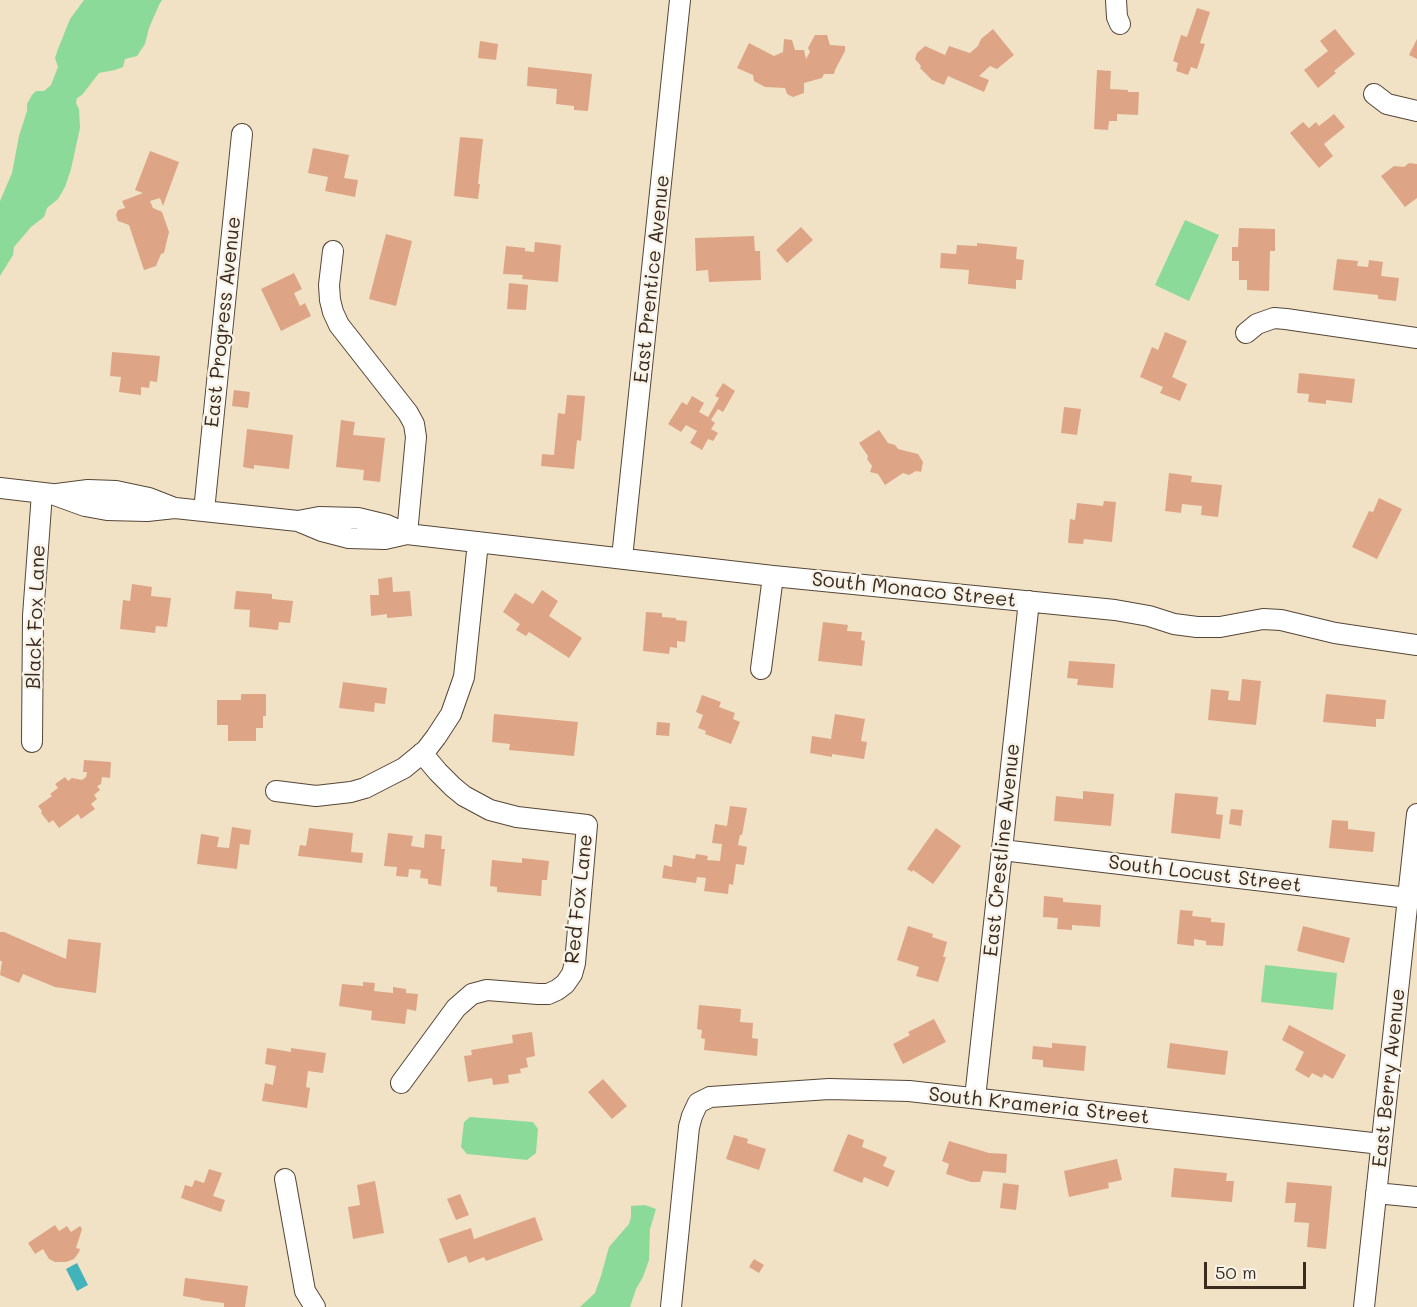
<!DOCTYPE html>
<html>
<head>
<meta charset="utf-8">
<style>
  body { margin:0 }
  #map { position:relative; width:1417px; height:1307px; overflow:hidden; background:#f1e2c5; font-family:Mali,sans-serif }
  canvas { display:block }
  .scale { position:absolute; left:1204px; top:1262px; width:102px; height:27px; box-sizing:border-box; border:3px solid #3b2a1e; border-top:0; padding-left:8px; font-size:18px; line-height:21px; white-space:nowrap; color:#3b2a1e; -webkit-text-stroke:4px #f7f3e8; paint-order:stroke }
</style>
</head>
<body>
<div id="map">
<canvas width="1417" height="1307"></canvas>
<div class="scale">50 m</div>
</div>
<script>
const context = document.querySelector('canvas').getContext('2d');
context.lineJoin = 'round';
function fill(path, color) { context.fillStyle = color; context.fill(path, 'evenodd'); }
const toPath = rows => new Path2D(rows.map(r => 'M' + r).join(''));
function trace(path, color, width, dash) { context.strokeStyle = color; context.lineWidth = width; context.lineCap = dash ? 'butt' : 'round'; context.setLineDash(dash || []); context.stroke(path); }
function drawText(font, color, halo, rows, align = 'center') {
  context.font = font + ' Mali,sans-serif'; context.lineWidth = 5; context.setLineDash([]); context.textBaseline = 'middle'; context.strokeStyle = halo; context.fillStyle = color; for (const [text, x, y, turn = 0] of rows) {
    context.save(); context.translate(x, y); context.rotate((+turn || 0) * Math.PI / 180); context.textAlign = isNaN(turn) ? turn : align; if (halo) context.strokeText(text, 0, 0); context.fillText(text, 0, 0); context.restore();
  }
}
fill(toPath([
  [84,0,162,0,159,5,149,28,145,44,137,56,125,59,123,67,115,70,99,73,82,95,77,98,76,103,79,109,80,128,71,169,65,187,58,199,47,208,44,217,31,227,14,247,13,255,0,276,0,201,12,173,19,136,27,111,27,104,32,95,36,91,44,91,51,85,58,67,55,58,58,49,70,19],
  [1185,220,1219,235,1189,301,1155,285],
  [1265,965,1337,973,1333,1010,1261,1002],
  [470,1117,533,1122,538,1129,536,1153,527,1160,467,1154,461,1147,464,1122],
  [645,1205,656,1209,650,1229,649,1260,643,1277,636,1289,630,1307,580,1307,595,1293,601,1276,609,1247,629,1224,631,1217,631,1206]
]), '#8cda99');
fill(toPath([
  [77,1263,88,1285,77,1291,66,1269]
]), '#43b3bb');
fill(toPath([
  [1197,8,1210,12,1200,43,1205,44,1197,69,1191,67,1188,75,1176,71,1178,63,1173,61,1181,35,1187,37],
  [993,29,1014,55,997,69,990,66,979,76,989,80,984,92,948,76,944,85,932,80,920,68,921,66,915,59,917,53,925,46,945,55,949,46,970,53,978,46,981,39],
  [1335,29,1355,54,1334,71,1336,73,1318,88,1304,70,1328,51,1320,41],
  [815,35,827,35,830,45,845,46,845,51,835,70,834,74,824,74,822,78,804,83,804,93,793,97,787,94,785,88,765,87,754,81,753,75,737,68,749,43,774,56,783,52,784,39,792,40,795,50,804,50,806,59,810,52,808,48],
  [1417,39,1417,59,1409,55],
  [480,41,498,44,496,60,478,58],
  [528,67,592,74,588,111,574,110,574,106,556,104,557,89,527,86],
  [1097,70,1111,71,1110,89,1128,90,1128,92,1139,92,1138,115,1117,114,1117,121,1109,121,1108,130,1094,129],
  [1334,114,1345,127,1324,144,1333,156,1319,168,1290,133,1303,122,1309,128,1316,122,1319,126],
  [460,137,483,139,478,184,480,184,478,199,454,196],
  [313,148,349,155,344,178,358,180,355,197,325,191,328,177,308,173],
  [150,151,179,162,163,206,160,198,150,201,153,208,162,212,169,232,164,253,161,254,156,266,144,270,129,225,118,221,116,215,118,210,125,208,122,201,143,193,135,190],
  [1409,163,1417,164,1417,198,1405,207,1381,176,1394,166,1404,167],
  [801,227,813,240,787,263,776,250],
  [1239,228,1275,229,1275,251,1270,251,1269,291,1247,290,1247,280,1239,280,1239,261,1232,261,1232,247,1238,247],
  [386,234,412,241,396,306,369,299],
  [754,236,755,251,760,251,761,280,709,282,708,270,696,271,695,238],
  [535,242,561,245,558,282,522,279,523,275,503,274,506,246,525,248,525,251,534,252],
  [977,243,1017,247,1016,259,1024,260,1022,280,1016,280,1016,289,968,284,969,270,940,268,941,253,956,254,957,245,977,246],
  [1337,259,1358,261,1357,266,1368,267,1369,260,1383,262,1381,276,1399,278,1396,301,1378,299,1378,295,1333,290],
  [294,273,302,289,294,293,300,306,305,303,311,316,281,331,261,289],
  [509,283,528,285,526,310,507,309],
  [1165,332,1187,341,1172,377,1187,384,1180,401,1160,393,1163,387,1140,377,1152,347,1158,350],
  [112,352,160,356,157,382,150,381,149,388,141,387,141,395,119,392,121,377,110,376],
  [1299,373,1355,379,1352,403,1326,400,1326,404,1308,402,1309,394,1297,393],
  [723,383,735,391,723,412,718,409,711,420,715,423,711,429,718,433,713,441,708,439,702,450,690,443,697,431,686,425,681,432,668,424,682,402,687,405,692,396,704,403,699,412,708,417,719,398,715,396],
  [234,390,250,392,248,408,232,406],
  [567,395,585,396,581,441,577,440,574,469,541,466,542,454,554,455,558,413,565,414],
  [1064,407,1081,409,1077,435,1061,433],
  [341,420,355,422,353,435,385,438,380,482,363,480,364,470,336,467],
  [247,429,293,435,289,469,254,465,254,469,243,467],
  [879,430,888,443,895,445,898,449,918,454,923,462,921,472,916,471,909,475,903,473,885,485,878,474,870,472,872,466,867,459,868,456,859,443],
  [1169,473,1192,476,1191,482,1222,485,1218,517,1201,515,1202,506,1182,504,1181,513,1165,511],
  [1379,498,1402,509,1377,559,1352,547,1369,511,1373,512],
  [1104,501,1116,502,1112,542,1084,539,1083,544,1068,543,1070,519,1075,520,1077,503,1103,506],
  [392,577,393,592,410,591,412,616,387,618,387,614,371,616,370,595,379,595,378,579],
  [132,584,152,587,151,596,171,598,167,627,156,626,155,633,120,629,123,600,130,601],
  [542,590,558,601,549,616,582,638,569,658,529,632,526,636,516,630,520,624,503,612,515,593,533,604],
  [236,591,272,594,272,599,293,601,290,623,279,622,278,630,249,627,250,610,234,609],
  [646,612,662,613,662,617,676,618,676,620,687,621,685,642,677,641,677,648,670,647,669,654,643,651],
  [823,622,848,625,847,631,862,632,861,640,865,641,862,666,818,661],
  [1069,661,1115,664,1113,688,1077,685,1078,679,1067,678],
  [1242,679,1261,681,1256,725,1208,720,1211,689,1229,691,1228,700,1240,701],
  [343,682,387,688,385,704,375,703,374,712,339,708],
  [241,694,266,694,266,716,263,716,263,728,256,728,256,741,228,741,228,725,217,725,217,700,241,700],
  [1326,694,1386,700,1384,719,1376,719,1376,727,1323,722],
  [702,695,721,702,719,707,735,713,733,719,740,722,731,744,705,734,706,731,698,728,703,715,696,712],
  [494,714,578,722,574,756,509,750,510,744,492,742],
  [835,714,865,719,861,741,867,742,864,759,832,754,832,757,810,753,812,736,831,739],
  [657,722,670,723,669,736,656,735],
  [84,760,111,762,110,778,102,777,101,784,97,786,100,790,94,795,97,799,91,804,95,809,81,819,78,814,59,828,53,820,49,823,41,813,42,811,38,806,52,796,50,794,58,788,55,784,65,777,68,781,72,778,82,780,86,777,87,772,83,772],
  [1083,791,1114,794,1111,826,1054,821,1056,796,1083,799],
  [1175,793,1218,797,1216,814,1223,815,1220,839,1171,833],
  [730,806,747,808,742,835,740,835,738,845,747,847,744,865,736,864,733,885,729,884,728,894,704,891,706,878,697,877,696,883,662,878,664,865,672,867,673,855,695,859,696,854,708,856,707,860,720,861,722,844,712,843,715,824,727,826],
  [1231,809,1243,810,1241,826,1229,824],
  [1332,820,1348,821,1348,829,1375,832,1373,852,1329,848],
  [232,827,251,830,249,845,240,844,237,869,197,864,201,834,219,837,217,847,229,848],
  [309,828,353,833,351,852,363,853,362,863,298,856,300,845,306,846],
  [936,828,961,846,933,884,913,870,912,872,907,869],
  [388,833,413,836,411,846,424,848,425,834,442,836,441,849,445,849,441,886,428,884,428,879,420,878,421,870,409,869,408,877,396,876,397,867,384,866],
  [522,858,549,861,547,880,542,880,541,896,497,892,497,887,490,886,492,860,522,863],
  [1044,896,1063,898,1063,902,1101,905,1100,927,1072,925,1072,930,1057,929,1058,918,1043,917],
  [1180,910,1193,911,1192,916,1211,918,1211,922,1225,923,1223,946,1206,945,1206,941,1194,939,1194,946,1177,944],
  [908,926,933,934,932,937,947,942,943,957,946,957,938,982,916,976,919,967,897,960],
  [1303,926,1350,938,1344,963,1297,951],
  [0,932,4,932,66,959,68,939,101,943,96,993,55,987,23,974,19,983,0,975,2,961,0,961],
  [363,982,375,983,374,991,393,993,393,987,406,989,406,993,418,994,416,1011,407,1009,405,1024,371,1020,372,1011,339,1006,342,984,363,986],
  [699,1005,741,1009,740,1022,753,1023,752,1038,758,1039,757,1056,704,1050,705,1039,701,1038,702,1030,697,1029],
  [934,1019,946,1042,903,1064,893,1044,910,1035,908,1032],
  [1289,1025,1346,1055,1333,1079,1324,1074,1322,1078,1312,1073,1309,1078,1295,1070,1304,1052,1282,1040],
  [532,1032,535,1056,526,1058,528,1067,520,1069,521,1073,508,1075,509,1083,493,1085,492,1078,468,1082,464,1056,472,1055,471,1050,513,1043,512,1035],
  [1052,1043,1086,1046,1084,1071,1043,1067,1043,1060,1032,1059,1033,1046,1052,1048],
  [1170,1043,1228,1051,1225,1075,1167,1068],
  [267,1048,291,1052,291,1048,326,1053,323,1073,308,1071,306,1087,310,1088,307,1108,262,1101,265,1083,273,1085,276,1066,265,1064],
  [603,1079,627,1106,612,1119,588,1092],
  [848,1134,864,1140,862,1147,887,1157,883,1166,895,1171,888,1187,864,1177,862,1183,833,1171],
  [734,1135,748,1139,747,1143,766,1149,759,1170,726,1159],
  [949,1141,989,1153,1007,1154,1006,1173,983,1171,980,1182,971,1182,946,1174,949,1164,942,1161],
  [1117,1159,1122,1180,1108,1183,1109,1188,1069,1197,1064,1171],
  [1174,1168,1227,1173,1226,1181,1234,1181,1232,1202,1171,1197],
  [209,1169,222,1173,213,1196,225,1200,221,1212,181,1198,185,1185,192,1187,195,1180,204,1183],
  [375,1181,384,1233,353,1239,348,1207,360,1205,357,1185],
  [1287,1182,1332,1186,1326,1249,1307,1247,1309,1223,1294,1222,1296,1203,1285,1203],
  [1003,1183,1019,1185,1016,1210,1000,1208],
  [460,1194,469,1215,456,1220,447,1199],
  [535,1217,543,1240,486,1261,484,1257,469,1263,466,1256,448,1263,439,1239,471,1228,474,1239],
  [55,1225,59,1231,67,1226,71,1232,80,1226,82,1229,76,1248,80,1249,79,1252,74,1259,66,1262,55,1262,49,1259,43,1249,35,1254,28,1243],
  [754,1259,764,1265,759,1273,749,1267],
  [185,1278,248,1286,245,1307,224,1307,224,1303,200,1300,201,1299,183,1296]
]), '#dda586');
const minor = toPath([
  [1116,0,1117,17,1120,24],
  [1374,94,1387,104,1417,111],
  [333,251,329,285,330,300,333,312,339,325,408,413,414,424,416,437,407,534],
  [1246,333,1257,324,1274,318,1286,319,1417,338],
  [0,488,52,494,85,506,107,510,147,511,175,508,298,521,322,531,349,538,385,539,407,534],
  [57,494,88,490,116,491,149,498,172,507],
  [204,511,242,134],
  [298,521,319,517,358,518,387,525,407,534,773,576,1115,610,1149,616,1174,624,1197,627,1220,627,1263,619,1281,620,1335,633,1417,645],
  [622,558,680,0],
  [761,669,773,576],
  [32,742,33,616,42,493],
  [276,791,316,796,351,792,365,788,404,768,426,750,436,737,451,714,464,677,478,542],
  [1002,850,1408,898],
  [401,1083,456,1008,472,994,487,990,538,994,548,994,557,990,565,984,572,974,575,963,587,825,517,817,490,810,464,796,453,787,438,772,422,753],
  [975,1098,1029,601],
  [285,1179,305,1291,315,1307],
  [1376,1193,1417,1197],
  [671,1307,689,1127,692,1116,698,1103,710,1097,829,1089,909,1091,1381,1144],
  [1364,1307,1417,814]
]);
trace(minor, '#564637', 22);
trace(minor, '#fff', 20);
drawText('20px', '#3b2a1e', '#f7f3e8', [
  ["East Prentice Avenue",652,279,-84],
  ["East Progress Avenue",223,322,-84],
  ["South Monaco Street",914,590,6],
  ["Black Fox Lane",36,617,-88],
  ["East Crestline Avenue",1002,850,-84],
  ["South Locust Street",1205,874,7],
  ["Red Fox Lane",579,899,-84],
  ["East Berry Avenue",1389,1078,-84],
  ["South Krameria Street",1039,1106,6]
]);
</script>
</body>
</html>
